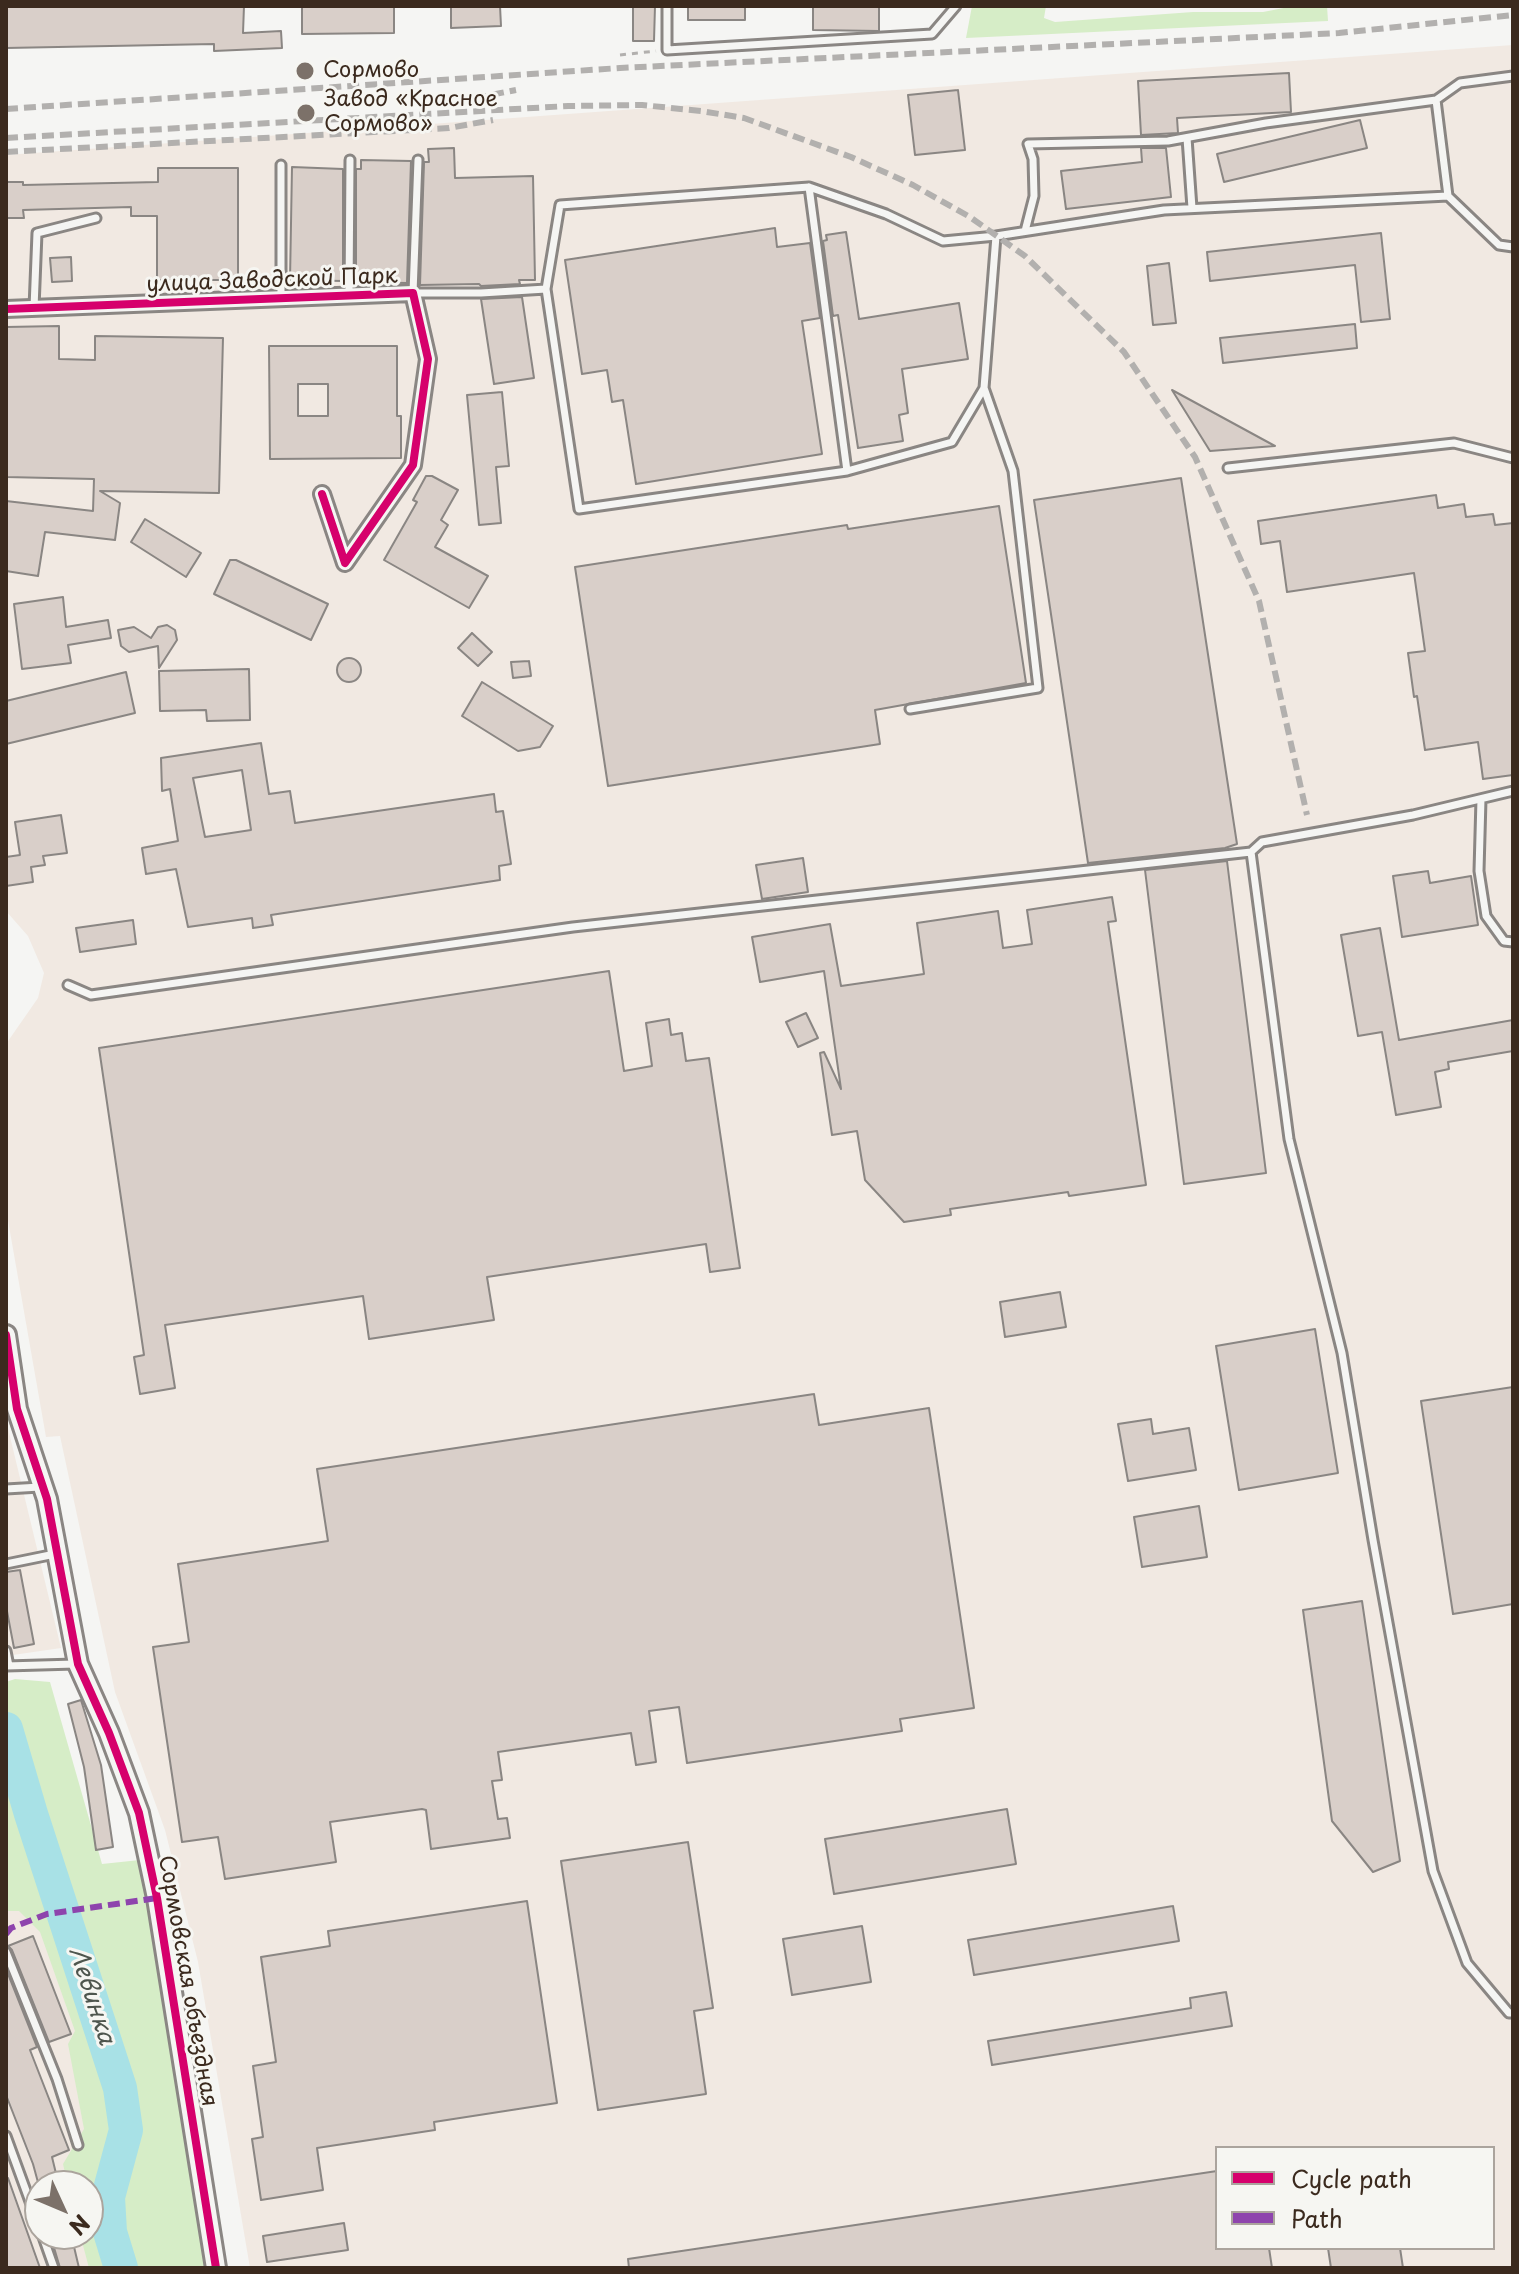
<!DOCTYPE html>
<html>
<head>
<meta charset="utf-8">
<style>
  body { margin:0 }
  #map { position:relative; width:1519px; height:2274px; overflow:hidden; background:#f5f5f3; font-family:"Playpen Sans",sans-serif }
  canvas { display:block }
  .frame { position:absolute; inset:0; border:8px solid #3b2a1e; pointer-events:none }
  .legend { position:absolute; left:1215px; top:2146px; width:280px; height:104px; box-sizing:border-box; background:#f6f6f2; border:2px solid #aba49d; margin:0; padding:10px 14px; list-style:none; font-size:24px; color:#3b2a1e }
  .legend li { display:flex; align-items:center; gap:16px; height:40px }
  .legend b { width:40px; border:2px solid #aba49d }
  .north { position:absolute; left:24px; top:2170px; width:80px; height:80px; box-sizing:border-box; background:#f6f6f2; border:2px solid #aba49d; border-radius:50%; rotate:134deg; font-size:22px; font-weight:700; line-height:32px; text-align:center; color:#3b2a1e }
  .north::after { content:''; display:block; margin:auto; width:28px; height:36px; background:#7c7169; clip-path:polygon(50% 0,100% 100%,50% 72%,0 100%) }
</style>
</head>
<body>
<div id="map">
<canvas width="1519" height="2274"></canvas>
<div class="frame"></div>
<ul class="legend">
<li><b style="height:10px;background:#d6006c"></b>Cycle path</li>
<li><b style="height:10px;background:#8e44ad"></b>Path</li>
</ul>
<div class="north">N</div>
</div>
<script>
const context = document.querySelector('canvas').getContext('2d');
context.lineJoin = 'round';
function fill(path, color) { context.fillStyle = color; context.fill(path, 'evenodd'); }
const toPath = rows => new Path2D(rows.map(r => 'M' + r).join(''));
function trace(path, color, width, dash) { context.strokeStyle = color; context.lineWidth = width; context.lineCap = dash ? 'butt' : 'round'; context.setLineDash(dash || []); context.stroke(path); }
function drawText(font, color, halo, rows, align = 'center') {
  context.font = font + ' "Playpen Sans",sans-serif'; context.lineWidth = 6; context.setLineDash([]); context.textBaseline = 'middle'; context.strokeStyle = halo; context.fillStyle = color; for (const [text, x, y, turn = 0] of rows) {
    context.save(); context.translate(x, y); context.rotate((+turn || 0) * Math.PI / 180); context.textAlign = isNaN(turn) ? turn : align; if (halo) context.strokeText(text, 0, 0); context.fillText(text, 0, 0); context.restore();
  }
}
fill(toPath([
  [1513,45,1513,2268,250,2268,198,1962,165,1830,115,1692,60,1436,46,1437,6,1209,6,1044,38,998,44,973,28,936,6,911,6,155],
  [1217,2148,1493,2148,1493,2248,1217,2248],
  [6,1420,61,1648,6,1656],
  [6,1763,109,2088,106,2268,6,2268],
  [40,2186,88,2186,88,2234,40,2234]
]), '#f1e9e2');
fill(toPath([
  [972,6,1046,6,1044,18,1055,22,1193,12,1263,12,1294,6,1327,6,1328,21,966,38],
  [15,1679,50,1682,102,1864,140,1860,208,2268,89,2268,80,2234,88,2234,88,2186,68,2186,63,2164,84,2129,68,2044,75,2031,40,1932,19,1911,6,1911,6,1682]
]), '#d6edc7');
trace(toPath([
  [6,1729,31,1814,120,2088,126,2130,108,2197,110,2232,121,2268]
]), '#a8e1e6', 34);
const building = toPath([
  [6,6,244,6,243,33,281,31,282,48,214,51,214,44,6,48,6,6],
  [302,6,394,6,394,33,302,34,302,6],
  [451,6,500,6,501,26,451,28,451,6],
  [633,6,655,6,654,41,633,41,633,6],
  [688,6,745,6,745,20,688,20,688,6],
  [813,6,879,6,879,31,813,30,813,6],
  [1289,73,1291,112,1177,118,1178,133,1141,135,1138,81,1289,73],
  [958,90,965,150,915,155,908,95,958,90],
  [1360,120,1367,148,1224,182,1217,154,1360,120],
  [454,148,455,178,533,176,535,280,519,280,520,284,481,286,479,284,420,285,424,162,429,162,428,149,454,148],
  [1141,148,1166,148,1171,197,1066,209,1061,171,1142,162,1141,148],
  [361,160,411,161,407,283,356,282,356,169,361,169,361,160],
  [292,167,343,169,343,281,290,280,292,167],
  [158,168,238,168,238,280,157,280,157,216,131,216,131,207,23,210,24,218,6,218,6,182,23,182,23,185,158,182,158,168],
  [775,228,777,247,810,243,820,318,802,321,822,454,636,484,623,400,612,402,607,370,582,374,565,260,775,228],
  [846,232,859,319,959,303,968,359,902,369,908,413,899,415,903,441,858,448,838,315,833,316,823,241,827,240,826,235,846,232],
  [1381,233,1390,319,1361,322,1355,265,1210,281,1207,252,1381,233],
  [71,257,72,281,52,282,50,258,71,257],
  [1169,263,1176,323,1153,325,1147,266,1169,263],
  [522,297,534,378,494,384,481,299,522,297],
  [1355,324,1357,348,1223,363,1220,338,1355,324],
  [59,326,59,359,95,360,95,336,223,338,219,493,100,491,120,503,115,540,45,532,38,576,6,571,6,501,93,511,94,479,6,477,6,327,59,326],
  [269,346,397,346,397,416,401,416,401,458,270,459,269,346],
  [298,384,328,384,328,416,298,416,298,384],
  [1172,390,1275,446,1210,451,1172,390],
  [502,392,509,466,496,467,501,523,479,525,467,395,502,392],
  [426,476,432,476,458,490,441,520,448,525,435,547,488,576,469,608,384,560,417,502,413,500,426,476],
  [1181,478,1237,844,1225,848,1088,863,1034,500,1181,478],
  [1436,495,1438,508,1464,504,1466,517,1493,514,1495,525,1513,523,1513,775,1483,779,1478,742,1425,750,1417,696,1414,697,1408,653,1425,651,1414,573,1287,592,1280,541,1261,544,1258,521,1436,495],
  [999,506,1026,683,875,710,880,744,608,786,575,567,847,525,848,529,999,506],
  [145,519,201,553,186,577,131,542,145,519],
  [230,560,236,560,328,604,311,640,214,594,230,560],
  [63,597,66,627,108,620,111,638,68,645,71,663,22,669,14,604,63,597],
  [167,625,175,630,177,640,159,668,158,646,129,652,121,646,118,630,134,627,151,638,158,627,167,625],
  [472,633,492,652,478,666,458,648,472,633],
  '337 670a12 12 0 1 1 24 0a12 12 0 1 1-24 0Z',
  [529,661,531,676,513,678,511,662,529,661],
  [249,669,250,720,207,721,206,710,160,711,159,671,249,669],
  [126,672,135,713,6,744,6,701,126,672],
  [482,682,553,726,540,747,518,751,462,716,482,682],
  [261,743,269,794,290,791,295,823,494,794,496,812,503,811,511,864,499,866,500,880,271,915,273,925,253,928,252,918,188,927,176,869,146,874,142,848,178,841,170,789,162,791,161,758,261,743],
  [242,770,251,830,205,837,193,778,242,770],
  [61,815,67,853,43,856,45,865,31,867,33,882,6,886,6,857,20,855,15,822,61,815],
  [803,858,808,892,762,899,756,865,803,858],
  [1227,861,1266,1173,1184,1184,1145,870,1227,861],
  [1428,871,1430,883,1471,876,1478,925,1402,937,1393,876,1428,871],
  [1112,897,1116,921,1108,922,1146,1185,1069,1196,1068,1192,950,1209,951,1215,904,1222,865,1180,857,1131,832,1135,820,1053,824,1052,841,1089,824,971,760,982,752,937,830,924,841,986,924,974,917,923,998,911,1003,948,1032,944,1027,910,1112,897],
  [133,920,136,944,80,952,76,928,133,920],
  [1380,928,1399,1040,1513,1020,1513,1051,1448,1062,1449,1069,1435,1072,1441,1107,1396,1115,1382,1032,1358,1036,1341,935,1380,928],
  [609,971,624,1071,652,1066,646,1023,669,1019,671,1035,682,1033,686,1061,709,1058,740,1268,710,1272,706,1244,487,1277,494,1320,369,1339,363,1296,165,1325,175,1388,140,1394,134,1357,144,1355,99,1048,609,971],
  [806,1013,818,1038,798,1047,786,1022,806,1013],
  [1060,1292,1066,1327,1005,1337,1000,1302,1060,1292],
  [1315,1329,1338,1473,1239,1490,1216,1346,1315,1329],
  [1513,1387,1513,1604,1453,1614,1421,1401,1513,1387],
  [814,1394,819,1425,929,1408,974,1708,900,1719,902,1731,687,1763,679,1707,649,1711,656,1762,636,1765,631,1733,498,1752,502,1780,492,1781,498,1819,507,1818,510,1838,431,1849,426,1810,422,1809,330,1822,336,1862,225,1879,218,1837,182,1842,153,1647,189,1642,178,1564,328,1541,317,1469,814,1394],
  [1151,1419,1153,1434,1189,1428,1196,1470,1128,1481,1118,1424,1151,1419],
  [1199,1506,1207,1557,1142,1567,1134,1517,1199,1506],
  [20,1570,34,1644,14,1648,6,1606,6,1572,20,1570],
  [1362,1601,1400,1861,1373,1872,1332,1821,1303,1610,1362,1601],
  [81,1700,101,1765,113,1847,96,1850,84,1767,68,1704,81,1700],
  [1007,1809,1016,1864,834,1894,825,1839,1007,1809],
  [688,1842,713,2008,694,2011,706,2094,598,2110,561,1861,688,1842],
  [527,1901,557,2103,434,2122,435,2130,317,2148,323,2190,261,2200,252,2139,263,2137,253,2066,276,2062,261,1957,330,1946,328,1931,527,1901],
  [1173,1906,1179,1941,974,1975,968,1940,1173,1906],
  [862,1926,871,1982,792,1995,783,1939,862,1926],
  [33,1936,71,2034,49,2042,12,1950,8,1946,33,1936],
  [6,1969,37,2047,30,2050,69,2150,52,2157,59,2186,39,2186,33,2164,6,2095,6,1969],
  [1226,1992,1232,2026,992,2065,988,2041,1191,2008,1190,1998,1226,1992],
  [1217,2171,1217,2248,1269,2248,1272,2268,629,2268,628,2259,1217,2171],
  [8,2178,40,2268,6,2268,6,2179,8,2178],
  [344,2223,348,2250,267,2262,263,2236,344,2223],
  [50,2234,71,2234,79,2268,60,2268,50,2234],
  [1328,2248,1400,2248,1403,2268,1331,2268,1328,2248]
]);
fill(building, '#d9cfc9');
trace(building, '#8a8683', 2);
const service = toPath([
  [667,6,667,50,932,34,956,6],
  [1436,100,1460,83,1513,76],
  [1187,138,1192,208],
  [418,160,413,293,481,293,546,289,579,509,847,471,809,187,560,205,546,289],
  [281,165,281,298],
  [809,187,886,214,943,241,996,236],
  [1025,231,1034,196,1033,159,1028,144,1168,141,1266,123,1436,100,1448,196,1499,245,1513,247],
  [349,296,350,160],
  [34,308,37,233,96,218],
  [1228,468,1454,443,1513,458],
  [847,471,952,442,984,388,996,236,1164,210,1448,196],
  [910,709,1038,688,1013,471,984,388],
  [1481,799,1479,871,1486,916,1504,941,1513,942],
  [1251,852,1262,842,1413,815,1513,791],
  [68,985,91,995,573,927,1251,852,1289,1139,1342,1353,1373,1540,1433,1871,1467,1963,1509,2013,1513,2013],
  [6,1489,40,1487],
  [6,1564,55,1554],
  [6,1651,9,1666],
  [6,1666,75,1664],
  [6,1952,57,2079,78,2145],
  [6,2136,40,2229],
  [42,2234,54,2268]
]);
const minor = toPath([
  [6,309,413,293,428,359,413,465,345,563,322,494]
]);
const tertiary = toPath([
  [6,1335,17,1409,47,1499,78,1664,109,1733,139,1813,157,1898,216,2268]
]);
trace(service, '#8a8683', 13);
trace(minor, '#8a8683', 20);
trace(tertiary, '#8a8683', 24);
trace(toPath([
  [620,55,656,51]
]), '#b2b0ae', 3, [6, 6]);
trace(service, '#f5f5f3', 7);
trace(minor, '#f5f5f3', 14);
trace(tertiary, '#f5f5f3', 18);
trace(toPath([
  [439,105,516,90],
  [6,109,620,68,1339,33,1513,15],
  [6,138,568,106,642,105,701,111,744,118,851,157,913,185,970,217,1025,256,1124,352,1195,457,1259,601,1307,815],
  [6,152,449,128,493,120]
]), '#b2b0ae', 6, [12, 6]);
trace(toPath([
  [6,1934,11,1928,47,1914,157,1898]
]), '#8e44ad', 6, [12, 6]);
trace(toPath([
  [6,309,413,293,428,359,413,465,345,563,322,494],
  [6,1335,17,1409,47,1499,78,1664,109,1733,139,1813,157,1898,216,2268]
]), '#d6006c', 8);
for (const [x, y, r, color] of [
  [305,71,10,"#7c7169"],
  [306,113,10,"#7c7169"]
]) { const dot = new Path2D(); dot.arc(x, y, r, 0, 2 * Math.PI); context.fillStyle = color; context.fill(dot); trace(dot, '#f6f6f2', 3); }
drawText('22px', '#3b2a1e', '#f6f6f2', [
  ["Сормово",323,71],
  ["Завод «Красное",324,100],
  ["Сормово»",324,125]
], 'left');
drawText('22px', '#3b2a1e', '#f6f6f2', [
  ["улица Заводской Парк",272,281,-2],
  ["Сормовская объездная",187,1981,80]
]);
drawText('italic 24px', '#4e564e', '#f6f6f2', [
  ["Левинка",91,1996,72]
]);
</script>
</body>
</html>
